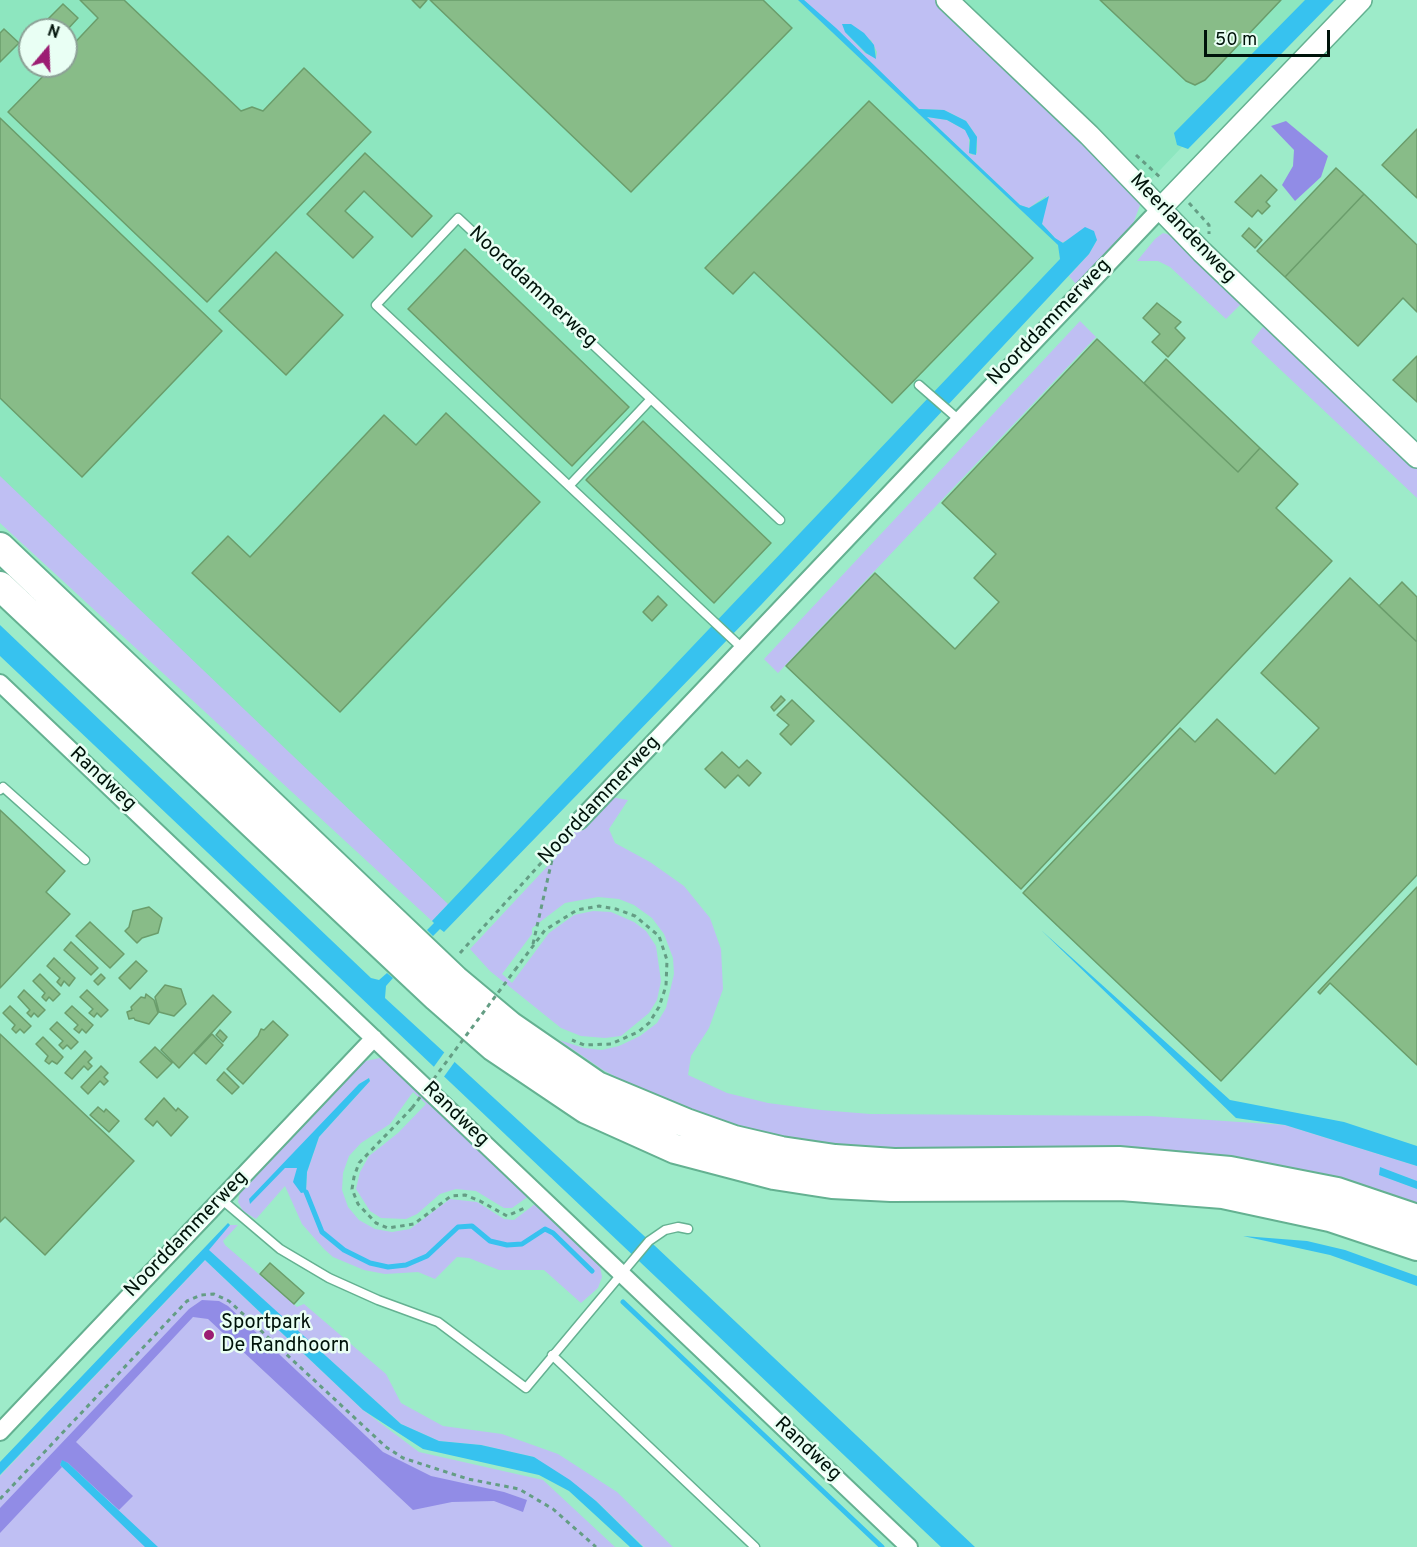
<!DOCTYPE html>
<html>
<head>
<meta charset="utf-8">
<style>
  body { margin:0 }
  #map { position:relative; width:1417px; height:1547px; overflow:hidden; background:#9debc9; font-family:Overpass,sans-serif }
  canvas { display:block }
  .north { position:absolute; left:18px; top:18px; width:60px; height:60px; box-sizing:border-box; background:#e9fff4; border:2px solid #8ca196; border-radius:50%; rotate:19deg; font-size:16px; font-weight:700; line-height:24px; text-align:center; color:#00130a }
  .north::after { content:''; display:block; margin:auto; width:21px; height:27px; background:#9c1e73; clip-path:polygon(50% 0,100% 100%,50% 72%,0 100%) }
  .scale { position:absolute; left:1204px; top:30px; width:126px; height:27px; box-sizing:border-box; border:3px solid #00130a; border-top:0; padding-left:8px; font-size:18px; line-height:21px; white-space:nowrap; color:#00130a; -webkit-text-stroke:4px #e9fff4; paint-order:stroke }
</style>
</head>
<body>
<div id="map">
<canvas width="1417" height="1547"></canvas>
<div class="north">N</div>
<div class="scale">50 m</div>
</div>
<script>
const context = document.querySelector('canvas').getContext('2d');
context.lineJoin = 'round';
function fill(path, color) { context.fillStyle = color; context.fill(path, 'evenodd'); }
const toPath = rows => new Path2D(rows.map(r => 'M' + r).join(''));
function trace(path, color, width, dash) { context.strokeStyle = color; context.lineWidth = width; context.lineCap = dash ? 'butt' : 'round'; context.setLineDash(dash || []); context.stroke(path); }
function drawText(font, color, halo, rows, align = 'center') {
  context.font = font + ' Overpass,sans-serif'; context.lineWidth = 5; context.setLineDash([]); context.textBaseline = 'middle'; context.strokeStyle = halo; context.fillStyle = color; for (const [text, x, y, turn = 0] of rows) {
    context.save(); context.translate(x, y); context.rotate((+turn || 0) * Math.PI / 180); context.textAlign = isNaN(turn) ? turn : align; if (halo) context.strokeText(text, 0, 0); context.fillText(text, 0, 0); context.restore();
  }
}
fill(toPath([
  [0,0,1321,0,456,914,0,478],
  [30,30,66,30,66,66,30,66]
]), '#8de6bf');
fill(toPath([
  [804,0,935,0,1130,186,1140,205,1132,227,1076,284,1069,276,1089,254,1097,240,1068,240,1061,243,1055,238,1042,224,1046,196,1029,208,1020,205,927,117,947,120,965,130,969,135,969,153,973,155,977,153,977,137,966,121,944,110,919,109],
  [845,32,871,40,877,52,876,58,865,53],
  [1163,233,1174,236,1244,301,1226,319,1170,267,1158,261,1137,261,1155,239],
  [1080,321,1096,337,778,673,764,659],
  [1266,323,1417,469,1417,498,1251,342],
  [0,476,448,904,432,921,0,523],
  [611,797,628,800,609,829,615,843,650,862,684,886,710,918,721,949,723,989,709,1028,691,1056,688,1075,727,1093,768,1103,821,1110,870,1114,1149,1116,1285,1125,1417,1166,1417,1181,1381,1168,1380,1175,1417,1189,1417,1206,867,1150,780,1137,712,1119,648,1094,603,1070,559,1040,584,1048,602,1050,619,1046,640,1036,657,1023,666,1008,674,974,673,958,664,934,652,918,634,905,619,899,598,897,565,903,532,928,532,934,502,974,512,983,549,933,574,915,593,911,611,912,634,922,646,931,656,946,661,981,657,1000,649,1013,621,1036,605,1038,581,1036,561,1028,490,971,470,949,556,857,582,821],
  [380,1058,390,1063,529,1196,512,1208,504,1208,476,1191,456,1189,440,1194,417,1214,406,1219,381,1218,370,1211,356,1189,360,1172,369,1156,398,1133,426,1104,413,1092,390,1124,361,1143,349,1156,343,1173,342,1190,348,1207,359,1220,375,1229,392,1232,410,1229,450,1199,477,1202,504,1219,514,1220,535,1204,539,1204,599,1261,602,1277,598,1288,581,1303,544,1270,499,1270,469,1258,457,1257,435,1279,418,1272,385,1274,364,1270,333,1257,324,1249,302,1224,285,1186,256,1219,243,1211,238,1202,241,1187,361,1062],
  [369,1078,370,1081,319,1137,307,1172,306,1192,297,1168,285,1168,359,1084],
  [230,1225,238,1225,223,1241,225,1245,297,1307,304,1304,386,1374,401,1403,443,1426,502,1434,558,1454,617,1492,673,1547,644,1547,596,1501,534,1457,481,1445,439,1441,401,1424,208,1250],
  [205,1260,363,1410,419,1452,543,1480,615,1547,0,1547,0,1476]
]), '#bfbff3');
fill(toPath([
  [1286,121,1328,156,1321,177,1295,201,1282,185,1293,166,1294,150,1271,126],
  [202,1300,219,1301,228,1306,383,1452,431,1476,504,1492,527,1500,523,1512,494,1501,452,1502,413,1510,208,1319,193,1317,76,1442,133,1496,119,1510,68,1463,62,1461,60,1465,62,1467,0,1533,0,1508,189,1309]
]), '#918ce6');
fill(toPath([
  [798,0,804,0,836,28,919,109,944,110,966,121,977,137,976,155,969,153,970,140,965,130,947,120,927,117,1020,205,1029,208,1049,196,1042,224,1055,238,1063,243,1085,227,1094,231,1097,240,1089,254,761,605,444,932,440,929,433,936,427,930,434,923,432,921,1060,259,1058,245],
  [1305,0,1334,0,1188,149,1177,145,1174,133],
  [842,24,851,24,864,33,874,45,876,59,866,53,845,32],
  [0,625,371,978,379,980,387,973,393,978,386,986,385,998,654,1245,975,1547,941,1547,0,656],
  [1041,930,1230,1100,1344,1122,1417,1146,1417,1166,1285,1125,1236,1118],
  [369,1078,370,1081,319,1137,307,1172,306,1192,301,1193,293,1182,297,1168,285,1168,250,1204,249,1199,359,1084],
  [1380,1167,1417,1181,1417,1189,1379,1175],
  [228,1223,230,1225,209,1250,401,1424,439,1441,481,1445,534,1457,570,1480,596,1501,643,1547,630,1547,569,1491,539,1475,423,1449,363,1410,205,1260,0,1475,0,1462],
  [1243,1236,1307,1241,1345,1250,1417,1276,1417,1286,1330,1255],
  [62,1460,68,1463,158,1547,145,1547,60,1465]
]), '#37c2ef');
fill(toPath([
  [446,1050,456,1060,443,1078,433,1068]
]), '#9debc9');
trace(toPath([
  [306,1192,322,1232,344,1250,370,1263,388,1267,406,1265,427,1256,458,1227,472,1226,490,1241,507,1245,522,1244,545,1229,553,1233,592,1271],
  [623,1302,882,1547]
]), '#37c2ef', 5);
const building = toPath([
  [80,0,124,0,241,111,252,107,263,111,304,68,371,132,207,302,8,112,53,66,66,66,66,52,98,18,80,0],
  [412,0,427,0,420,8,412,0],
  [430,0,763,0,792,28,631,192,430,0],
  [1100,0,1281,0,1205,80,1195,85,1186,81,1100,0],
  [63,4,78,18,66,31,37,30,63,4],
  [4,29,19,43,0,62,0,33,4,29],
  [869,101,1033,258,892,403,754,272,733,294,705,268,869,101],
  [0,118,222,331,82,477,0,398,0,118],
  [1417,129,1417,198,1382,165,1417,129],
  [365,153,432,216,412,237,364,191,345,211,373,237,353,258,307,214,365,153],
  [1336,168,1364,194,1285,277,1257,251,1336,168],
  [1261,175,1277,190,1266,202,1270,206,1262,214,1258,210,1252,217,1235,202,1261,175],
  [1364,194,1417,245,1417,312,1403,298,1358,346,1285,277,1364,194],
  [1249,228,1262,240,1255,248,1242,236,1249,228],
  [465,249,629,407,572,466,408,309,465,249],
  [276,252,343,315,286,375,219,311,276,252],
  [1157,303,1181,322,1175,328,1185,338,1168,357,1152,342,1160,334,1143,318,1157,303],
  [1097,339,1238,472,1260,448,1298,484,1276,508,1332,561,1021,889,786,666,875,573,955,649,999,602,974,578,996,554,942,503,1097,339],
  [1417,356,1417,402,1393,380,1417,356],
  [1166,359,1260,448,1238,472,1144,383,1166,359],
  [446,413,540,502,340,712,192,573,228,536,250,557,384,415,416,445,446,413],
  [643,421,771,543,714,603,586,480,643,421],
  [1350,578,1417,642,1417,875,1221,1081,1023,893,1180,728,1195,742,1217,719,1275,774,1319,728,1261,673,1350,578],
  [1402,582,1417,597,1417,642,1379,606,1402,582],
  [658,596,667,605,652,621,643,612,658,596],
  [781,696,785,700,774,711,771,707,781,696],
  [792,700,814,721,791,745,780,734,789,725,777,715,792,700],
  [722,752,739,768,747,760,761,773,749,786,738,775,725,788,705,769,722,752],
  [0,810,65,871,46,892,70,914,0,988,0,810],
  [1417,887,1417,1065,1330,983,1320,994,1318,992,1417,887],
  [149,907,162,918,158,933,142,938,137,943,125,931,129,927,133,911,149,907],
  [90,922,124,954,110,968,76,936,90,922],
  [71,942,98,968,91,975,64,950,71,942],
  [54,958,75,978,69,986,64,981,61,986,57,982,60,978,47,966,54,958],
  [136,961,147,971,130,989,119,978,136,961],
  [40,974,60,994,53,1001,49,997,46,1001,42,997,45,993,33,981,40,974],
  [101,974,105,978,98,985,94,981,101,974],
  [165,985,181,989,186,1004,174,1016,159,1012,155,997,165,985],
  [24,990,45,1010,38,1017,34,1013,31,1017,27,1013,30,1010,18,997,24,990],
  [87,990,108,1010,101,1017,97,1013,94,1017,89,1013,93,1009,80,997,87,990],
  [146,994,154,1000,158,1013,149,1024,135,1020,134,1018,129,1019,127,1012,132,1010,131,1007,141,997,145,998,146,994],
  [213,995,231,1012,179,1068,161,1050,213,995],
  [10,1006,31,1026,24,1033,20,1029,16,1033,12,1029,15,1025,3,1013,10,1006],
  [72,1006,93,1025,86,1033,82,1029,79,1033,74,1029,78,1025,65,1013,72,1006],
  [273,1021,288,1035,243,1084,227,1069,258,1036,261,1029,264,1030,273,1021],
  [57,1022,78,1042,71,1049,67,1045,63,1049,59,1045,63,1041,50,1029,57,1022],
  [220,1030,227,1037,223,1042,216,1035,220,1030],
  [0,1034,134,1161,45,1255,5,1217,0,1222,0,1034],
  [212,1034,223,1045,206,1064,194,1053,212,1034],
  [43,1037,63,1057,57,1064,52,1061,49,1064,45,1061,48,1056,36,1044,43,1037],
  [155,1047,172,1063,157,1078,140,1062,155,1047],
  [85,1051,92,1058,88,1062,92,1066,88,1070,84,1066,72,1079,65,1073,85,1051],
  [101,1066,108,1073,104,1077,108,1081,104,1085,100,1081,88,1094,81,1087,101,1066],
  [224,1072,239,1087,232,1094,217,1080,224,1072],
  [164,1098,176,1111,178,1108,188,1117,171,1136,157,1121,153,1126,145,1119,164,1098],
  [98,1107,104,1112,106,1109,119,1121,109,1132,90,1115,98,1107],
  [270,1263,304,1293,294,1304,260,1274,270,1263]
]);
fill(building, '#88bc88');
trace(building, '#6a9d6b', 1.5);
const service = toPath([
  [919,385,958,419],
  [569,486,651,399],
  [742,648,376,305,458,218,780,520],
  [0,790,3,787,85,860],
  [221,1199,280,1249,329,1278,378,1300,438,1322,526,1388,649,1241,665,1230,678,1227,688,1229],
  [552,1355,755,1547]
]);
const minor = toPath([
  [0,683,909,1547],
  [579,821,1160,209],
  [0,1432,374,1038]
]);
const tertiary = toPath([
  [947,0,1089,135,1202,252,1417,457],
  [1160,209,1361,0]
]);
const trunk = toPath([
  [0,547,455,980,510,1026,597,1086,686,1123,734,1140,781,1151,835,1159,894,1163,1119,1161,1230,1171,1337,1192,1417,1219],
  [0,586,437,997,494,1047,586,1109,675,1149,774,1175,832,1184,891,1187,1121,1186,1223,1194,1330,1217,1417,1246]
]);
trace(service, '#64b191', 11);
trace(minor, '#64b191', 20);
trace(tertiary, '#64b191', 24);
trace(trunk, '#64b191', 32);
trace(toPath([
  [1136,155,1162,179],
  [1189,203,1209,225,1209,234],
  [533,944,554,851],
  [460,953,568,833],
  [515,970,545,930,577,910,599,906,616,909,635,916,659,936,667,960,666,986,659,1007,649,1023,638,1032,611,1044,584,1045,572,1040],
  [412,1108,359,1163,354,1177,352,1189,358,1204,376,1223,388,1228,414,1224,451,1196,465,1195,480,1201,507,1216,527,1207],
  [0,1499,187,1301,201,1295,214,1294,229,1301,386,1447,403,1458,468,1479,519,1489,553,1509,596,1547]
]), '#649d84', 3, [4.5, 4.5]);
trace(service, '#fff', 8);
trace(minor, '#fff', 16);
trace(tertiary, '#fff', 21);
trace(trunk, '#fff', 28);
trace(toPath([
  [412,1108,515,970]
]), '#649d84', 3, [4.5, 4.5]);
for (const [x, y, r, color] of [
  [209,1335,6,"#9c1e73"]
]) { const dot = new Path2D(); dot.arc(x, y, r, 0, 2 * Math.PI); context.fillStyle = color; context.fill(dot); trace(dot, '#e9fff4', 2); }
drawText('20px', '#00130a', '#e9fff4', [
  ["Meerlandenweg",1182,229,46],
  ["Noorddammerweg",532,288,43],
  ["Noorddammerweg",1050,323,-46],
  ["Randweg",102,780,43],
  ["Noorddammerweg",600,801,-47],
  ["Randweg",455,1115,44],
  ["Noorddammerweg",187,1235,-46],
  ["Randweg",807,1450,43]
]);
drawText('20px', '#00130a', '#e9fff4', [
  ["Sportpark",221,1324],
  ["De Randhoorn",221,1347]
], 'left');
</script>
</body>
</html>
